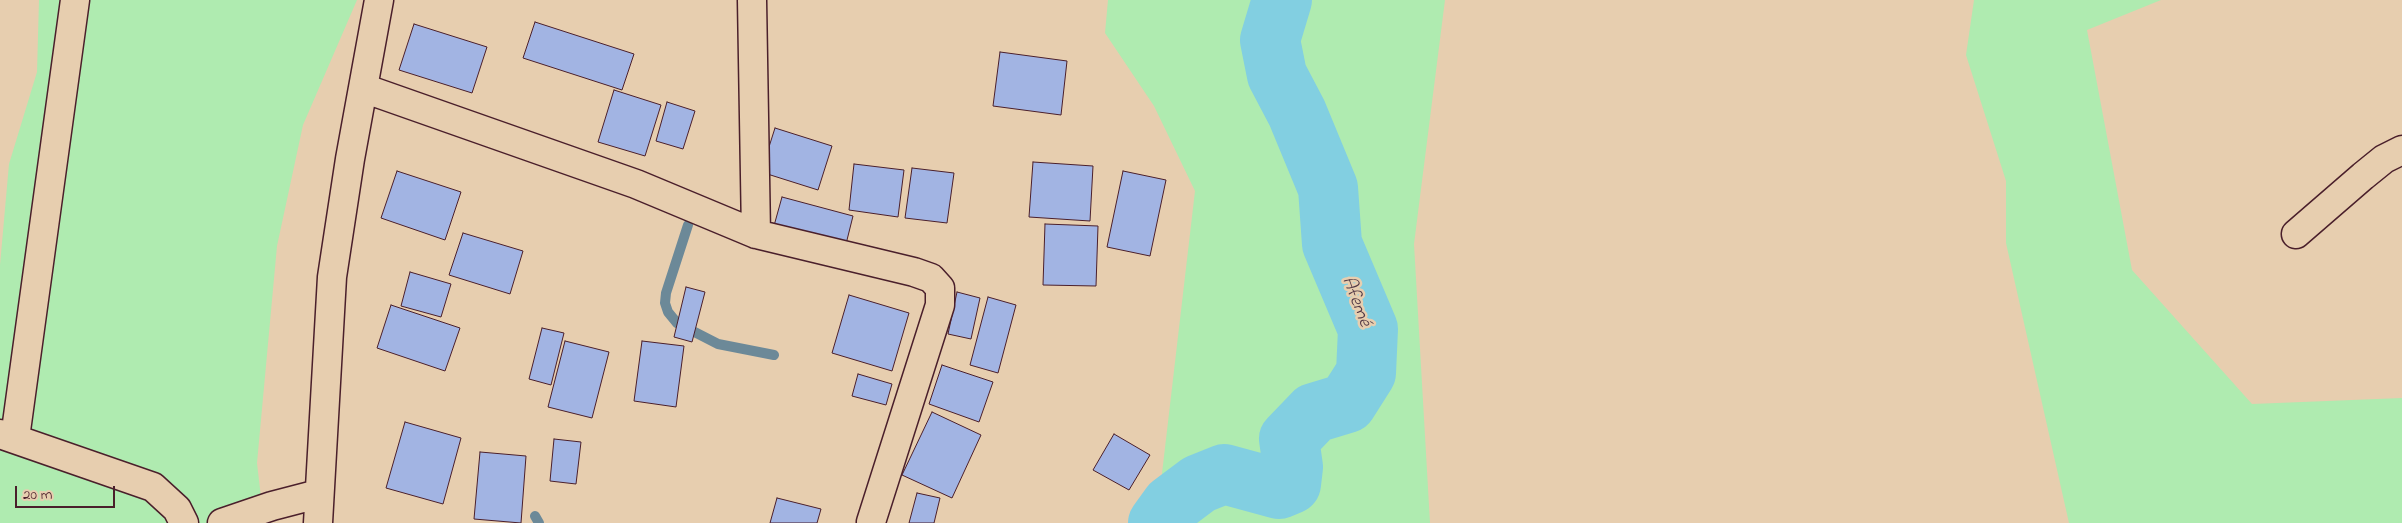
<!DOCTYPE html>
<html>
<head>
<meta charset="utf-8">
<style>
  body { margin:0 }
  #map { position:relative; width:2402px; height:523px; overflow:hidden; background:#e7ceaf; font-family:"Indie Flower",sans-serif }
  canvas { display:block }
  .scale { position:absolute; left:15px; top:486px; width:100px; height:22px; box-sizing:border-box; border:2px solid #4a1f2b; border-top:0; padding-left:6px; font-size:15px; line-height:18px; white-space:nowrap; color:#4a1f2b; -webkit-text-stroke:4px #e7ceaf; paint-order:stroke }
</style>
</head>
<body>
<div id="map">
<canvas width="2402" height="523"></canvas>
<div class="scale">20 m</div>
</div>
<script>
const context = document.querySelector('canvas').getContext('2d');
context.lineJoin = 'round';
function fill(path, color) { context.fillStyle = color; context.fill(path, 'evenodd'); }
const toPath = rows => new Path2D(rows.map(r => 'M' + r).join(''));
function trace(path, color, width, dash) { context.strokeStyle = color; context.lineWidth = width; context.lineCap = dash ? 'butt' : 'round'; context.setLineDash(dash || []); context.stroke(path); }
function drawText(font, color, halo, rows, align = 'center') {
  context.font = font + ' "Indie Flower",sans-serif'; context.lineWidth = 5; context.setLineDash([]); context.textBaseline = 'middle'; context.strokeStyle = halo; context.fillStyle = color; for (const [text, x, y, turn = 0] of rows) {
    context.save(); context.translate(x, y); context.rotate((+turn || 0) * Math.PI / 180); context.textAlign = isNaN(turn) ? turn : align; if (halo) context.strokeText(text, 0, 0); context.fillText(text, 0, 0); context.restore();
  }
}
fill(toPath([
  [39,0,357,0,303,125,277,246,257,463,264,523,0,523,0,265,9,164,37,72],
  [1108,0,1445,0,1414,244,1430,523,1140,523,1159,499,1195,191,1154,106,1105,33],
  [1974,0,2161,0,2087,30,2132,270,2252,404,2402,398,2402,523,2069,523,2006,243,2006,181,1966,55]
]), '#afebb0');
trace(toPath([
  [688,225,666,293,665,303,668,312,677,323,718,344,774,355],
  [535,516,539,523]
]), '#6c8998', 10);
trace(toPath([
  [1158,523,1171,505,1199,484,1224,474,1279,489,1291,484,1293,467,1289,439,1314,413,1347,403,1366,373,1368,329,1332,244,1328,188,1297,113,1277,75,1270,40,1282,0]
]), '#82cfe1', 60);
const building = toPath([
  [535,22,634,54,622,90,523,58,535,22],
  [414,24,487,47,472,93,399,70,414,24],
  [1000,52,1067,61,1061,115,993,106,1000,52],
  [614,90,661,105,645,156,598,142,614,90],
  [667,102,695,111,683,149,656,141,667,102],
  [775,128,832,146,818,190,761,172,775,128],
  [1033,162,1093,166,1090,221,1029,217,1033,162],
  [854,164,904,170,898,217,849,210,854,164],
  [912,168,954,173,947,223,905,218,912,168],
  [397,171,461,192,445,240,381,218,397,171],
  [1123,171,1166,180,1150,256,1107,247,1123,171],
  [782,197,853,216,844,252,772,233,782,197],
  [1045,224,1098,226,1096,286,1043,285,1045,224],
  [463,233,523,251,510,294,449,275,463,233],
  [410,272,451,284,441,317,401,306,410,272],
  [686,287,705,292,692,342,674,337,686,287],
  [957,292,980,298,971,339,948,334,957,292],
  [849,295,909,313,892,371,832,353,849,295],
  [988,297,1016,305,998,373,970,365,988,297],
  [391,305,460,328,445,371,377,348,391,305],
  [542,328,564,333,551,385,529,379,542,328],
  [565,341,609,352,592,418,548,407,565,341],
  [642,341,684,346,676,407,634,401,642,341],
  [942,365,993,382,979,422,929,404,942,365],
  [858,374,892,384,886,405,852,396,858,374],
  [932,412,981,435,952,498,902,475,932,412],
  [405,422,461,438,443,504,386,488,405,422],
  [1114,434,1150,455,1129,490,1093,470,1114,434],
  [554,439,581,442,576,484,550,481,554,439],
  [480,452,526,456,521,523,474,519,480,452],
  [917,493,940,498,934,523,909,523,917,493],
  [777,498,821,509,817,523,770,523,777,498]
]);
fill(building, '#a2b4e3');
trace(building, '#4a1f2b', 1);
const minor = toPath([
  [752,0,756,234],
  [363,88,636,184,756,234,914,272,931,278,940,288,940,305,871,522],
  [2296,234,2363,176,2384,159,2402,150],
  [0,434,153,487,177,509,184,523],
  [15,438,75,0],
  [222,523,272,506,318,494],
  [318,523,332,277,350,159,379,0]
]);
trace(minor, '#4a1f2b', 31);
trace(minor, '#e7ceaf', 28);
drawText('italic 19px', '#523946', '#e7ceaf', [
  ["Afemé",1355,302,69]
]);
</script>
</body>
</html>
